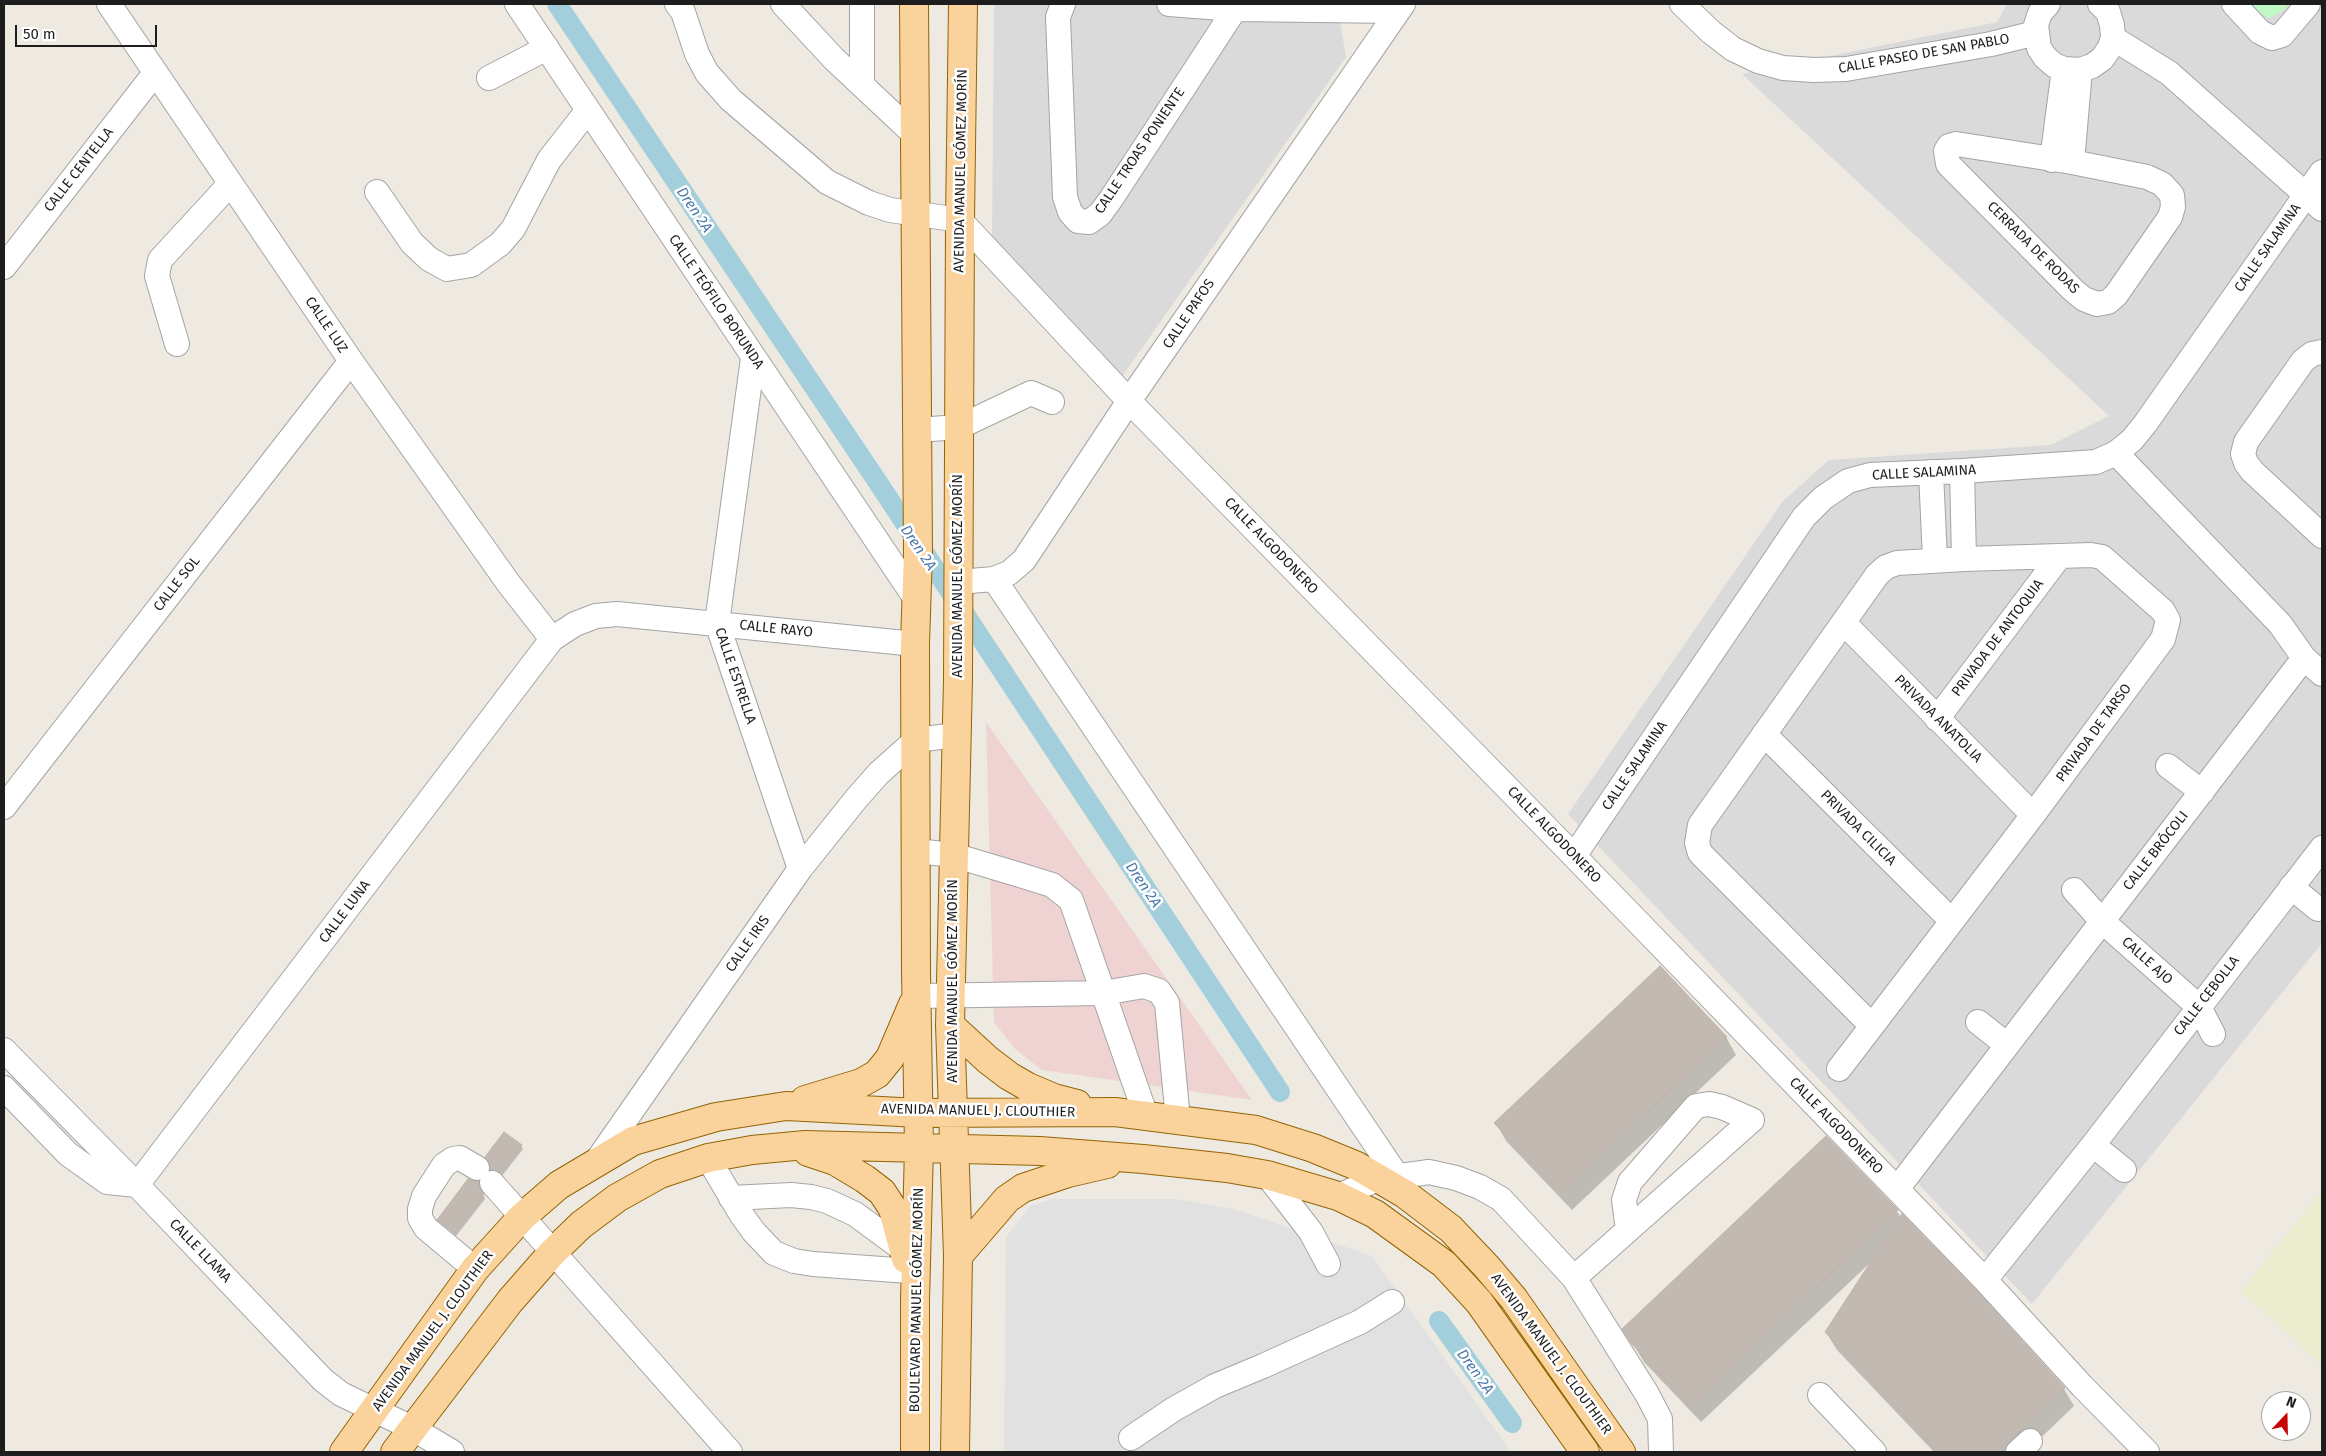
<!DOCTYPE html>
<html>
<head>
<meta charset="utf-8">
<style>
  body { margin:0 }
  #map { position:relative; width:2326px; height:1456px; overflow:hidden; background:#eeeae2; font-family:"Fira Sans",sans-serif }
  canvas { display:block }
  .frame { position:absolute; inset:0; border:5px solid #1d1d1d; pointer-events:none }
  .north { position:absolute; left:2261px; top:1391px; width:50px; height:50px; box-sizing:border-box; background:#fff; border:1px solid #a5a5a5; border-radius:50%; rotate:21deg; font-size:14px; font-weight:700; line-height:20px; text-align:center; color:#1d1d1d }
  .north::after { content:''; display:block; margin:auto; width:18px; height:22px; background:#c60504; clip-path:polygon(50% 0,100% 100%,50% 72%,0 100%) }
  .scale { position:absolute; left:15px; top:25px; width:142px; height:22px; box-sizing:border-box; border:2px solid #1d1d1d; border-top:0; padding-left:6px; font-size:15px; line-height:18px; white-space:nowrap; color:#1d1d1d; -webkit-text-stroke:4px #fff; paint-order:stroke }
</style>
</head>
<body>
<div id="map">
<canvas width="2326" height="1456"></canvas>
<div class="frame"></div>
<div class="north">N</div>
<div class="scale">50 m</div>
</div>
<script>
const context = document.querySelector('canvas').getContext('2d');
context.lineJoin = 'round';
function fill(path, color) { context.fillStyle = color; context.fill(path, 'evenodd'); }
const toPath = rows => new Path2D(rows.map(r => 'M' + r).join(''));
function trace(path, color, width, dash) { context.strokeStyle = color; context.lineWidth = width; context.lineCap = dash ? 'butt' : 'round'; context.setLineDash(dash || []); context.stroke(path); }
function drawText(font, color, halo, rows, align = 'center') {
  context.font = font + ' "Fira Sans",sans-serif'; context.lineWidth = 5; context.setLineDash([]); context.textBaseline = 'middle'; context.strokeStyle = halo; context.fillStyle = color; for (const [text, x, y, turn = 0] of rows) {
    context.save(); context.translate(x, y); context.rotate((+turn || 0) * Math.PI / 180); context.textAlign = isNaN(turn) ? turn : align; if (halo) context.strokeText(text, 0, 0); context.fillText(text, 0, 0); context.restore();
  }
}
fill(toPath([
  [994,4,1337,4,1346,57,1121,378,992,243],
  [2007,4,2322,4,2322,943,2032,1304,1568,814,1783,501,1829,460,2051,445,2109,416,1742,74,1997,22]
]), '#dbdada');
fill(toPath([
  [986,722,1252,1100,1042,1070,1015,1049,994,1022]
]), '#efd3d2');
fill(toPath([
  [2322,1191,2322,1365,2241,1291]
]), '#eaedce');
fill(toPath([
  [2248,4,2288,4,2283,11,2269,18]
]), '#bff8c4');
fill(toPath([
  [1052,1199,1175,1199,1234,1209,1372,1256,1511,1452,1004,1452,1006,1237,1030,1206]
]), '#e1e1e1');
fill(toPath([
  [1726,1037,1736,1055,1572,1210,1506,1141,1496,1123],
  [521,1146,523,1149,502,1176,494,1173,492,1169],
  [478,1182,485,1199,456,1236,439,1220],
  [1897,1211,1901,1218,1974,1290,2064,1389,2074,1406,2026,1452,1934,1452,1837,1350,1826,1332,1870,1263,1701,1422,1644,1362,1624,1329]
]), '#0003');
trace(toPath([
  [557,4,879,484,1280,1092],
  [1439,1321,1512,1423]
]), '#a3cedb', 20);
const building = toPath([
  [1660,966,1727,1037,1561,1193,1494,1123,1660,966],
  [504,1132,522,1145,500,1172,490,1170,489,1162,485,1157,504,1132],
  [1826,1136,1898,1210,1690,1406,1632,1344,1622,1329,1826,1136],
  [468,1179,479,1181,479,1186,484,1194,454,1233,437,1220,468,1179],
  [1902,1214,1975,1289,2065,1388,1997,1452,1939,1452,1825,1332,1902,1214]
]);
fill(building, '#c2bab2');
trace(building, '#bfb1a5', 1);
const minor = toPath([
  [109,4,351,361,509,584,552,639],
  [517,4,916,599],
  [677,4,683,12,697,54,707,73,731,100,827,182,869,203,890,210,960,220,1129,401,1574,856,1985,1280,2082,1386,2147,1452],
  [783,4,834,59,915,135],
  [862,4,862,85],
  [1063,4,1058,17,1065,197,1070,212,1078,221,1089,222,1100,214,1111,199,1235,9],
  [1169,4,1235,9,1397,11],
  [1682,4,1711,32,1733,49,1758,61,1783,68,1814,70,1846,69,1991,44,2036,33],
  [2048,4,2040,13,2036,25,2039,48,2045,57,2054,65,2064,69,2080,70,2092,66,2102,59,2109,49,2113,38,2112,25,2108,12,2100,4],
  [2234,4,2260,32,2272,38,2282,35,2308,4],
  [2113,38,2169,73,2322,209],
  [489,78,547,48],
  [1956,144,2072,162,2147,177,2162,184,2172,195,2173,207,2170,217,2116,295,2108,302,2097,304,2084,299,2073,290,1948,164,1946,151,1949,146,1956,144],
  [2052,160,2064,69],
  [2072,162,2080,70],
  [377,192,412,243,429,259,447,269,471,265,500,244,513,229,549,160,588,110],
  [4,267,155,73],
  [177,344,157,276,160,260,230,184],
  [2322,352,2312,354,2303,361,2246,442,2243,454,2246,463,2252,471,2322,536],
  [753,358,717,623,800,869],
  [917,430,959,427,1031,393,1052,402],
  [2116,453,2280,624,2304,658,2322,674],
  [1962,471,1964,559],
  [1931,472,1935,560],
  [994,579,1397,1176],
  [958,582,994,579,1009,573,1024,560,1129,401,1403,4],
  [1844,623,2033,815],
  [1937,719,2059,557],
  [1764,734,1952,921],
  [2168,766,2202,792],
  [4,807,351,361],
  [916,851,953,855,1020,875,1052,885,1071,900,1146,1116],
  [1574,856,1804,517,1823,498,1848,481,1870,475,1962,471,2096,462,2116,453,2132,440,2145,424,2322,172],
  [2291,887,2318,909],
  [2074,890,2102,921,2199,1007,2213,1034],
  [917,996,1103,993,1144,986,1159,991,1167,1003,1178,1120],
  [1978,1022,2007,1045],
  [4,1050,137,1185,323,1380,341,1394,412,1428,452,1452],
  [1839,1069,1872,1026,2033,815,2163,639,2168,620,2163,611,2102,557,2091,555,1964,559,1897,563,1886,567,1877,575,1700,825,1697,843,1700,853,1872,1026],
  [4,1088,68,1154,107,1182,137,1185,552,639,575,624,596,616,617,614,915,644],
  [2093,1145,2124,1170],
  [708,1158,741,1214,754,1232,774,1253,794,1261,813,1264,909,1271],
  [596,1162,800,869,856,799,879,773,916,740,956,735],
  [1267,1175,1311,1232,1328,1264],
  [492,1183,730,1452],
  [1897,1189,2304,658],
  [1338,1196,1378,1179,1429,1172,1456,1178,1480,1187,1501,1199,1574,1278,1647,1394,1660,1419,1661,1452],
  [731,1198,791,1195,811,1197,827,1201,855,1214,904,1250],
  [475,1269,426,1228,420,1218,420,1209,424,1196,444,1165,453,1159,460,1158,477,1168],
  [1574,1278,1752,1120,1722,1107,1709,1104,1696,1106,1630,1182,1624,1200,1628,1230],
  [1985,1280,2093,1145,2322,848],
  [1820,1395,1874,1452],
  [1131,1438,1174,1409,1215,1386,1263,1366,1360,1322,1392,1302],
  [2018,1452,2030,1441]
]);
const major = toPath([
  [914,4,918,552,915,644,916,971,919,1148,915,1301,915,1452],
  [950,1025,988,1060,1009,1076,1028,1087,1054,1098,1077,1104],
  [805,1100,861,1083,877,1074,890,1058,913,1004],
  [808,1152,835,1161,865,1179,882,1192,893,1209,906,1259],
  [958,1256,1007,1199,1023,1188,1068,1173,1107,1164],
  [344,1452,475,1269,522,1217,559,1185,633,1141,716,1117,786,1106,919,1113,1115,1112,1256,1130,1313,1148,1357,1166,1405,1194,1451,1229,1486,1266,1514,1299,1621,1452],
  [395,1452,510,1301,552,1253,581,1225,617,1198,660,1174,708,1158,752,1150,805,1145,1040,1151,1143,1159,1227,1168,1267,1175,1338,1196,1375,1214,1444,1264,1479,1302,1585,1452],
  [955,1452,958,1256,950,1025,958,679,960,220,963,4]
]);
trace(minor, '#a4a4a4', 26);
trace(major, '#936403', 30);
trace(minor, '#fff', 24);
trace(major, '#fad29b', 28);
drawText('14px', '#1d1d1d', '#fff', [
  ["CALLE PASEO DE SAN PABLO",1924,54,-10],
  ["CALLE TROAS PONIENTE",1140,151,-56],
  ["CALLE CENTELLA",79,170,-52],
  ["AVENIDA MANUEL GÓMEZ MORÍN",961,171,-89],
  ["CERRADA DE RODAS",2033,248,45],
  ["CALLE SALAMINA",2268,248,-55],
  ["CALLE TEÓFILO BORUNDA",716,302,56],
  ["CALLE PAFOS",1189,314,-56],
  ["CALLE LUZ",326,325,56],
  ["CALLE SALAMINA",1924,473,-3],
  ["CALLE ALGODONERO",1271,546,46],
  ["AVENIDA MANUEL GÓMEZ MORÍN",958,576,-90],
  ["CALLE SOL",177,584,-52],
  ["CALLE RAYO",776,629,6],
  ["PRIVADA DE ANTOQUIA",1998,638,-53],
  ["CALLE ESTRELLA",735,676,71],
  ["PRIVADA ANATOLIA",1938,719,45],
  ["PRIVADA DE TARSO",2094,733,-54],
  ["CALLE SALAMINA",1635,766,-56],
  ["PRIVADA CILICIA",1858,828,45],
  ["CALLE ALGODONERO",1554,835,46],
  ["CALLE BRÓCOLI",2156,851,-52],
  ["CALLE LUNA",345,912,-53],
  ["CALLE IRIS",748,944,-55],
  ["CALLE AJO",2147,961,42],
  ["AVENIDA MANUEL GÓMEZ MORÍN",953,981,-90],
  ["CALLE CEBOLLA",2207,996,-52],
  ["AVENIDA MANUEL J. CLOUTHIER",978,1111,1],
  ["CALLE ALGODONERO",1836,1126,46],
  ["CALLE LLAMA",200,1251,46],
  ["BOULEVARD MANUEL GÓMEZ MORÍN",917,1300,-89],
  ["AVENIDA MANUEL J. CLOUTHIER",433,1331,-54],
  ["AVENIDA MANUEL J. CLOUTHIER",1551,1354,54]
]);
drawText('italic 15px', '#4b7aaa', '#fff', [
  ["Dren 2A",694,210,56],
  ["Dren 2A",918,548,56],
  ["Dren 2A",1143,885,56],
  ["Dren 2A",1475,1372,54]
]);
</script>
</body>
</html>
